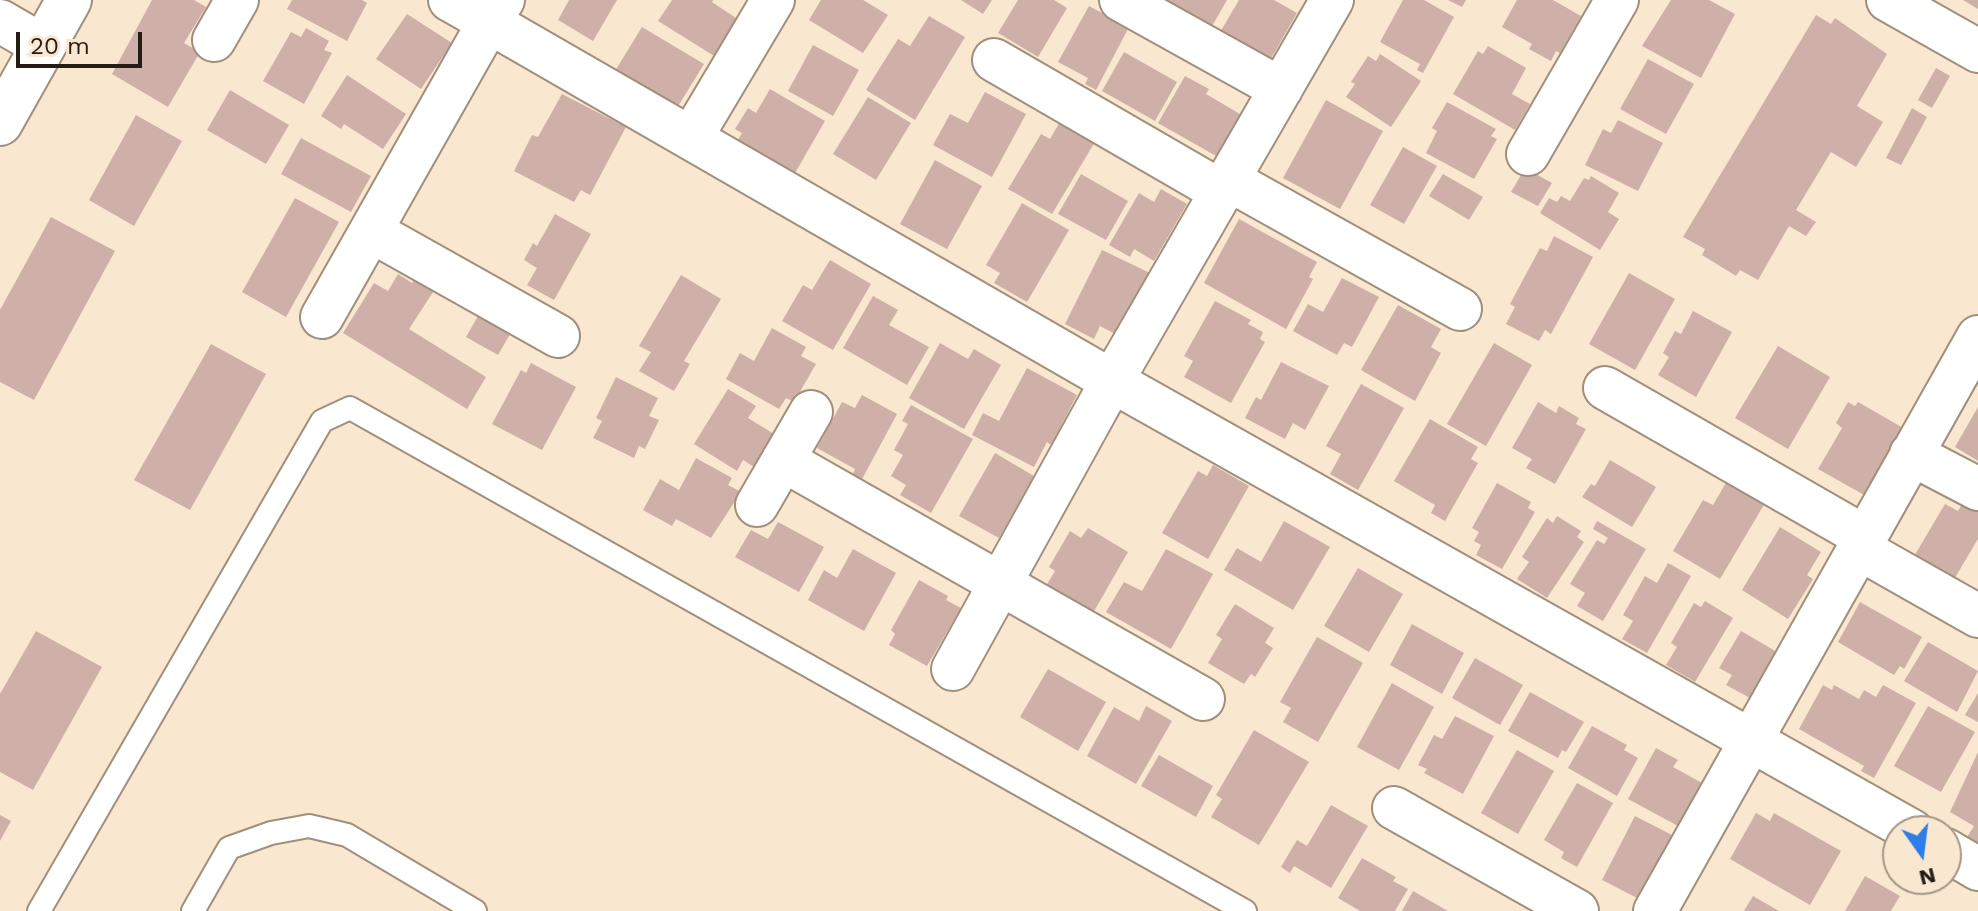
<!DOCTYPE html>
<html>
<head>
<meta charset="utf-8">
<style>
  body { margin:0 }
  #map { position:relative; width:1978px; height:911px; overflow:hidden; background:#f9e7d0; font-family:"Work Sans",sans-serif }
  canvas { display:block }
  .north { position:absolute; left:1882px; top:815px; width:80px; height:80px; box-sizing:border-box; background:#f9e7d0; border:2px solid #a49685; border-radius:50%; rotate:166deg; font-size:22px; font-weight:700; line-height:32px; text-align:center; color:#241d15 }
  .north::after { content:''; display:block; margin:auto; width:28px; height:36px; background:#2f7de9; clip-path:polygon(50% 0,100% 100%,50% 72%,0 100%) }
  .scale { position:absolute; left:16px; top:32px; width:126px; height:36px; box-sizing:border-box; border:4px solid #241d15; border-top:0; padding-left:10px; font-size:24px; line-height:28px; white-space:nowrap; color:#241d15; -webkit-text-stroke:6px #f9e7d0; paint-order:stroke }
</style>
</head>
<body>
<div id="map">
<canvas width="1978" height="911"></canvas>
<div class="north">N</div>
<div class="scale">20 m</div>
</div>
<script>
const context = document.querySelector('canvas').getContext('2d');
context.lineJoin = 'round';
function fill(path, color) { context.fillStyle = color; context.fill(path, 'evenodd'); }
const toPath = rows => new Path2D(rows.map(r => 'M' + r).join(''));
function trace(path, color, width, dash) { context.strokeStyle = color; context.lineWidth = width; context.lineCap = dash ? 'butt' : 'round'; context.setLineDash(dash || []); context.stroke(path); }
fill(toPath([
  [152,0,194,0,206,7,184,43,200,52,168,107,112,74],
  [292,0,362,0,367,3,347,41,287,9],
  [569,0,617,0,593,41,558,20],
  [672,0,713,0,712,2,742,22,719,59,658,21],
  [821,0,863,0,888,15,863,53,809,20],
  [961,0,992,0,983,14],
  [1018,0,1054,0,1067,8,1038,57,998,33],
  [1160,0,1227,0,1211,28],
  [1239,0,1274,0,1297,13,1269,62,1219,34],
  [1403,0,1424,0,1454,17,1423,73,1417,70,1420,64,1380,42],
  [1448,0,1466,0,1462,7],
  [1517,0,1553,0,1581,16,1560,53,1556,51,1551,61,1529,49,1532,44,1502,27],
  [1671,0,1709,0,1735,14,1701,78,1642,46],
  [1963,0,1978,0,1978,9],
  [1089,6,1129,27,1096,90,1085,84,1088,78,1058,62],
  [407,14,452,43,421,89,376,59],
  [1816,15,1831,24,1835,18,1887,54,1857,106,1883,122,1856,167,1831,152,1796,210,1816,222,1806,236,1789,226,1758,280,1740,270,1736,276,1702,255,1705,249,1683,237],
  [929,16,965,37,915,120,866,90,898,39,910,46],
  [642,27,704,64,677,108,615,71],
  [306,28,329,41,324,50,332,53,304,104,263,81,291,32,301,37],
  [813,45,859,70,833,116,788,91],
  [1488,46,1526,68,1512,94,1530,104,1515,130,1453,94,1478,51,1483,54],
  [1124,52,1177,82,1155,121,1102,91],
  [1380,54,1421,81,1391,127,1346,97,1355,84,1351,82,1368,56,1376,61],
  [1648,59,1694,84,1666,134,1620,109],
  [1936,68,1950,76,1932,108,1918,100],
  [347,75,406,114,383,149,344,124,341,129,321,116],
  [1185,76,1209,89,1206,94,1240,114,1216,156,1158,123],
  [770,89,825,121,795,173,738,140,742,133,735,129,748,108,756,113],
  [230,90,289,125,266,164,207,130],
  [985,92,1026,114,992,177,933,145,950,114,968,123],
  [562,94,626,127,590,195,581,190,574,202,514,171,532,135,538,137],
  [868,97,911,123,876,180,833,154],
  [1326,100,1383,131,1340,209,1283,178],
  [1447,102,1496,129,1491,136,1497,139,1474,179,1426,153,1437,131,1432,128],
  [1912,108,1927,117,1901,165,1886,158],
  [136,115,182,141,134,226,89,200],
  [1061,120,1096,140,1052,214,1008,189,1041,134,1050,139],
  [1618,120,1663,143,1638,191,1585,165,1603,129,1611,133],
  [301,138,371,176,351,212,281,174],
  [1403,147,1437,166,1404,224,1370,205],
  [935,160,982,186,947,249,900,224],
  [1525,168,1552,183,1538,206,1511,192],
  [1081,174,1128,201,1106,240,1058,214],
  [1443,174,1483,197,1469,220,1429,196],
  [1591,176,1619,193,1608,212,1619,219,1600,250,1540,213,1549,198,1557,202,1561,196,1570,201,1584,178,1589,180],
  [1161,189,1187,204,1154,261,1134,249,1130,257,1109,245,1139,193,1154,202],
  [295,198,339,222,286,317,242,292],
  [1022,203,1069,230,1027,302,994,283,1000,273,986,265],
  [555,214,591,234,554,300,527,285,537,268,524,260,533,243,537,246],
  [51,217,115,251,34,400,0,382,0,310],
  [1239,219,1317,262,1309,277,1313,279,1286,329,1204,283],
  [1554,236,1593,257,1551,334,1545,330,1539,341,1506,324,1515,307,1510,304,1540,248,1547,251],
  [1102,250,1150,273,1119,336,1100,326,1094,339,1065,324],
  [830,260,871,284,833,350,782,321,803,285,812,290],
  [419,270,439,283,409,329,486,377,467,409,343,333,374,283,388,291,398,274,412,283],
  [1629,273,1675,299,1635,370,1589,344],
  [681,275,721,299,684,361,690,364,674,391,639,371,651,352,639,346],
  [1342,278,1379,297,1352,347,1344,343,1337,355,1293,331,1308,304,1323,312],
  [873,296,898,310,889,325,929,347,907,385,843,348],
  [1215,301,1251,320,1248,324,1263,332,1260,339,1265,342,1231,403,1184,377,1193,361,1184,356],
  [1398,305,1441,329,1431,347,1441,353,1415,401,1361,370],
  [481,311,513,329,498,355,466,337],
  [1693,311,1732,332,1696,397,1658,375,1669,357,1663,353,1675,331,1681,334],
  [772,328,806,347,801,356,816,364,794,402,786,398,779,409,726,379,740,353,754,361],
  [940,343,968,359,974,349,1001,365,964,429,909,398],
  [1494,343,1532,365,1486,446,1447,424],
  [211,344,266,374,190,510,134,480],
  [1778,346,1830,377,1788,449,1735,418],
  [1281,362,1329,386,1305,430,1293,423,1285,439,1245,418,1256,397,1261,400],
  [531,363,576,387,542,450,492,424,521,370,526,373],
  [1027,368,1077,395,1051,445,1047,442,1034,467,972,435,983,413,999,421],
  [616,377,658,398,649,416,659,420,645,449,639,446,634,458,593,438,602,421,596,418],
  [1361,384,1404,408,1358,490,1330,474,1341,454,1326,446],
  [728,389,756,406,748,418,774,434,754,467,743,460,737,471,694,444],
  [862,395,897,414,861,481,852,476,855,469,817,448,842,402,855,408],
  [1538,402,1556,413,1559,406,1579,418,1576,424,1586,429,1555,484,1526,468,1532,459,1512,448],
  [1848,402,1855,406,1858,402,1905,429,1866,496,1818,469,1842,428,1836,423],
  [911,405,973,439,931,513,900,495,906,485,891,476,903,455,894,450,908,424,902,421],
  [1978,407,1978,461,1955,447],
  [1430,419,1478,447,1471,459,1478,463,1445,521,1431,513,1435,505,1394,481],
  [995,453,1034,476,999,538,959,516],
  [696,458,732,478,728,485,741,492,711,538,676,519,672,526,643,510,660,479,679,490],
  [1610,460,1656,487,1632,527,1582,497,1591,484,1595,486],
  [1213,465,1249,486,1208,559,1162,533,1198,471,1207,476],
  [1727,481,1765,503,1720,579,1673,551,1703,500,1713,505],
  [1497,483,1531,502,1528,508,1535,512,1502,569,1476,555,1481,545,1474,541,1479,532,1472,528],
  [1965,499,1978,507,1978,539,1953,581,1913,558,1945,504,1958,511],
  [1557,516,1581,531,1577,537,1584,542,1547,598,1517,579,1529,562,1522,557,1547,518,1553,523],
  [1284,521,1330,547,1293,610,1224,570,1237,548,1261,562],
  [1597,521,1646,549,1603,621,1577,606,1585,593,1570,584,1597,540,1604,544,1608,538,1593,529],
  [778,522,824,547,799,592,735,557,751,530,768,539],
  [1780,527,1821,552,1807,575,1813,579,1788,619,1742,590],
  [1088,528,1128,552,1093,613,1046,586,1055,571,1049,567,1070,531,1081,538],
  [853,549,896,573,864,631,808,600,824,570,837,578],
  [1166,549,1213,574,1171,649,1106,612,1124,582,1142,591],
  [1668,563,1691,576,1647,653,1622,639,1633,621,1623,615,1645,576,1657,583],
  [1358,568,1403,594,1369,652,1324,626],
  [919,580,948,596,946,600,961,608,927,666,889,645,895,634,891,630],
  [1705,601,1733,618,1695,682,1666,665,1677,647,1671,643,1694,603,1701,607],
  [1860,602,1922,637,1904,669,1900,666,1894,675,1838,642],
  [1235,604,1274,628,1265,643,1273,648,1255,677,1251,674,1244,684,1208,663,1222,639,1216,635],
  [1412,624,1464,653,1442,694,1390,665],
  [36,631,102,667,33,790,0,772,0,694],
  [1741,631,1777,652,1750,698,1726,685,1732,675,1719,668],
  [1317,637,1363,663,1318,742,1283,722,1291,708,1280,702],
  [1928,642,1978,671,1957,712,1904,681],
  [1475,658,1523,685,1500,725,1452,698],
  [1048,669,1106,702,1078,751,1020,717],
  [1392,683,1434,707,1399,770,1357,747],
  [1823,685,1832,690,1834,685,1859,699,1864,690,1876,697,1883,685,1916,703,1874,778,1861,771,1864,766,1799,729],
  [1530,692,1584,722,1566,752,1562,750,1558,758,1508,731],
  [1978,693,1978,722,1965,715],
  [1146,706,1172,721,1136,784,1087,756,1114,707,1139,721],
  [1928,706,1975,732,1941,792,1894,766],
  [1455,716,1494,736,1463,794,1424,773,1427,769,1418,765,1434,735,1442,739],
  [1592,726,1627,745,1624,750,1638,758,1617,796,1568,768],
  [1254,730,1309,762,1259,845,1211,817,1222,799,1216,795],
  [1656,748,1678,760,1673,767,1702,783,1678,826,1628,799],
  [1517,750,1554,771,1518,834,1481,813],
  [1978,752,1978,843,1967,837,1974,826,1950,812],
  [1159,755,1213,786,1196,817,1141,786],
  [1577,783,1613,803,1577,867,1561,858,1564,852,1544,840],
  [1331,805,1368,826,1331,888,1294,866,1290,873,1281,867,1297,840,1307,846],
  [1756,813,1770,821,1774,813,1841,851,1810,905,1730,859],
  [0,815,11,821,0,841],
  [1635,816,1672,835,1639,899,1602,880],
  [1362,858,1396,877,1393,881,1408,889,1395,911,1360,911,1338,898],
  [1865,876,1900,896,1891,911,1845,911],
  [1413,891,1448,911,1402,911],
  [1753,896,1779,911,1744,911]
]), '#ceb0a9');
const service = toPath([
  [39,911,322,421,350,408,1245,911],
  [193,911,229,848,271,833,309,826,347,835,475,911]
]);
const minor = toPath([
  [503,0,489,22,1112,381,1912,831],
  [1121,0,1281,89],
  [1888,0,1978,51],
  [0,21,43,46],
  [214,40,237,0],
  [994,60,1222,192],
  [691,138,773,0],
  [1528,154,1617,0],
  [1229,180,1460,309],
  [371,231,558,336],
  [322,317,489,22,450,0],
  [1605,388,1865,537],
  [1911,454,1978,489],
  [783,460,1203,699],
  [757,505,811,412],
  [1858,548,1978,616],
  [953,669,1112,381,1332,0],
  [1394,808,1577,911],
  [1946,850,1978,869],
  [1655,911,1978,337]
]);
const tertiary = toPath([
  [0,123,69,0]
]);
trace(service, '#a08f7a', 26);
trace(minor, '#a08f7a', 46);
trace(tertiary, '#a08f7a', 48);
trace(service, '#fff', 22);
trace(minor, '#fff', 42);
trace(tertiary, '#fff', 44);
</script>
</body>
</html>
